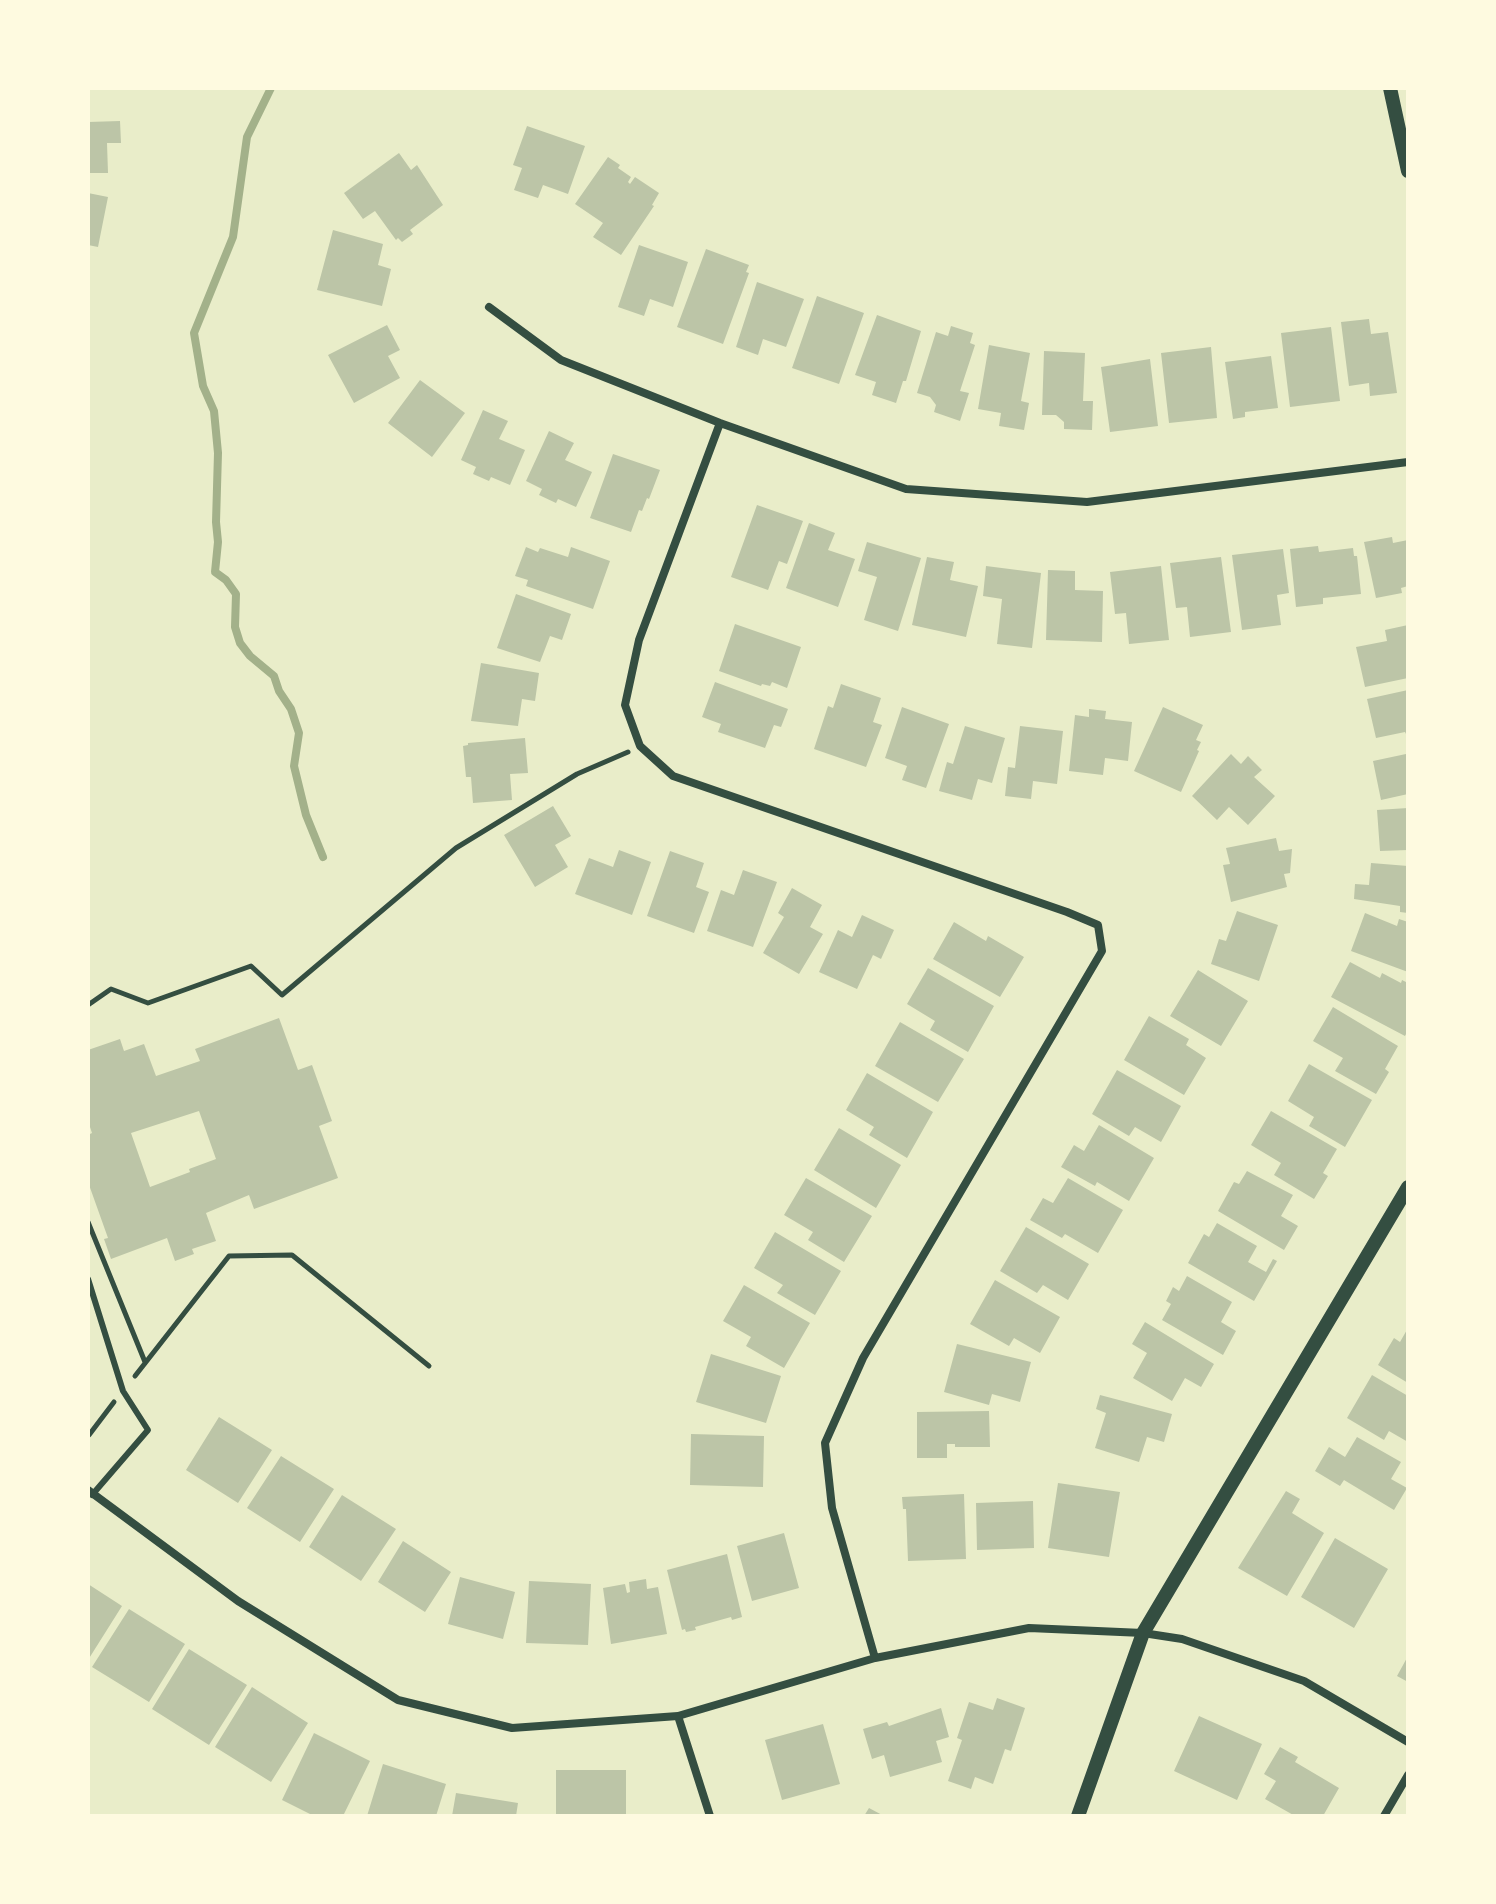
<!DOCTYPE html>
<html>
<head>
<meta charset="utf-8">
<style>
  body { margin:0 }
  #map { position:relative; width:1496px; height:1904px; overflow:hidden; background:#e9edc9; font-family:Commissioner,sans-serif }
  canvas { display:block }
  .frame { position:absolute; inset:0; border:90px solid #fefae0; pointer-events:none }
</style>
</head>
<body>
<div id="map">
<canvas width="1496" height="1904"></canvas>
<div class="frame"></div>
</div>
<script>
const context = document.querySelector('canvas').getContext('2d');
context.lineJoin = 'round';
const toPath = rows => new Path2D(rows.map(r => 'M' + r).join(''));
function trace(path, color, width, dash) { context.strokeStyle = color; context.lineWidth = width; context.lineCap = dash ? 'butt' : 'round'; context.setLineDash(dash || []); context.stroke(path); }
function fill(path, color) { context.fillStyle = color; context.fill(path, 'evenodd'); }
trace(toPath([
  [271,88,247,137,233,237,194,333,203,386,214,411,218,453,216,522,218,542,215,572,226,580,236,594,235,627,240,643,250,656,274,676,279,691,291,709,299,733,294,766,306,815,323,857]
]), '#a3b18a', 8);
fill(toPath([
  [120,121,121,143,107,143,108,173,88,173,88,122],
  [527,126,585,146,568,194,543,185,538,198,514,190,522,168,513,165],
  [399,153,411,170,417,165,443,205,410,230,413,234,402,242,398,238,396,240,375,211,363,219,344,193],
  [608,157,620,165,618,168,631,177,628,182,630,184,635,177,659,193,652,205,654,206,621,255,593,237,603,223,575,204],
  [88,193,108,197,98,247,88,245],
  [333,230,383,244,378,265,391,269,382,306,317,290],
  [639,245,688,262,673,307,650,299,644,316,618,307],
  [706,249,749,265,746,272,749,273,723,344,677,327],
  [757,282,804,299,786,347,763,339,758,355,736,347],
  [817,296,864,313,839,384,792,368],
  [877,315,921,331,906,381,903,381,896,403,872,395,876,382,855,375],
  [1369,319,1371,334,1388,332,1397,393,1370,396,1369,383,1349,386,1341,322],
  [387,325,400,350,388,356,400,378,354,403,328,355],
  [951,326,973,333,970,343,975,345,960,391,969,393,960,421,934,412,936,405,930,397,917,393,936,332,948,336],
  [1331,327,1340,401,1290,407,1281,333],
  [989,345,1030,353,1021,401,1029,403,1024,430,999,426,1001,413,978,409],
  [1211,347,1217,418,1169,423,1161,353],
  [1044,351,1085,353,1083,401,1093,401,1092,430,1064,429,1064,422,1056,415,1042,415],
  [1271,356,1278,408,1245,412,1245,417,1233,419,1225,362],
  [1150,359,1158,426,1110,432,1101,367],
  [420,380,465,413,432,457,388,423],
  [483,410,508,421,499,439,525,450,510,485,491,477,489,481,473,474,476,467,461,460],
  [549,431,574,443,565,460,592,472,576,507,558,499,556,503,539,495,542,489,526,481],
  [613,454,660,470,649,499,647,498,642,511,639,510,631,532,590,518],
  [757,505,803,521,787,564,779,561,768,590,731,577],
  [809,523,835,533,828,550,855,559,838,607,786,588],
  [1392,537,1393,543,1408,540,1408,586,1401,588,1402,593,1376,598,1364,542],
  [867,542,921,558,898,631,864,620,877,577,858,571],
  [1318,546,1319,552,1353,548,1354,556,1357,556,1361,594,1323,598,1323,604,1296,607,1290,549],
  [526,547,538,552,540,548,568,557,571,547,610,561,593,609,526,586,528,580,515,576],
  [1283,549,1289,593,1277,595,1281,625,1242,630,1232,555],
  [927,557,954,562,950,580,978,586,966,637,912,625],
  [1221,557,1231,632,1190,637,1187,607,1176,608,1170,563],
  [986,566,1041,573,1032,648,997,644,1002,599,983,596],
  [1161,566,1169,640,1129,644,1126,613,1115,614,1110,572],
  [1048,570,1075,571,1075,590,1103,591,1102,642,1046,640],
  [516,594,571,614,562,640,550,636,540,662,497,648],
  [735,624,801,647,787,688,772,682,770,686,762,684,761,686,719,671],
  [1408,625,1408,678,1365,687,1356,647,1387,641,1385,630],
  [481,663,539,673,535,701,522,699,518,726,471,721],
  [715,682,788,709,781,727,774,725,765,748,718,732,721,724,702,717],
  [841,684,881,698,873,722,882,725,866,767,814,749,828,706,833,708],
  [1408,690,1408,738,1405,732,1376,738,1367,699],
  [902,707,949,724,926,788,902,780,907,766,885,758],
  [1163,707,1203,725,1196,740,1201,742,1197,750,1199,751,1181,792,1134,771],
  [1089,709,1106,711,1105,719,1132,722,1128,761,1105,758,1103,775,1069,771,1075,715,1089,717],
  [965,726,1005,738,992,783,978,779,972,800,939,791,947,762,953,764],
  [1020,726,1063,731,1057,784,1033,781,1031,799,1005,796,1008,767,1015,768],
  [525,738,528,773,510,774,512,800,473,803,471,777,466,777,463,746,468,745,468,743],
  [1231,754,1241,764,1248,756,1262,770,1254,777,1275,796,1248,825,1229,807,1217,820,1192,796],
  [1406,754,1408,754,1408,794,1381,800,1373,761],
  [553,806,571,836,555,845,568,867,535,887,504,835],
  [1408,808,1408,850,1380,851,1377,810],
  [1276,838,1279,851,1292,849,1290,873,1284,874,1287,887,1231,902,1223,865,1230,864,1226,848],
  [619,850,651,862,632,915,575,894,589,858,613,867],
  [670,851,704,863,696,887,709,892,694,933,647,916],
  [1371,863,1408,866,1408,913,1400,912,1400,906,1354,899,1355,884,1369,885],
  [743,870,777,882,753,947,707,931,721,890,734,895],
  [792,888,822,905,810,927,823,934,799,974,763,953,784,917,778,913],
  [1237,911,1278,925,1259,981,1211,964,1219,939,1226,941],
  [1365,913,1397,926,1399,919,1408,922,1408,972,1351,951],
  [862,915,894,930,881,959,873,955,857,989,819,972,838,930,852,937],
  [954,922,986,941,988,936,1024,957,1000,997,933,959],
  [1350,962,1380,978,1382,973,1401,983,1402,980,1408,983,1408,1030,1405,1036,1331,997],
  [928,968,994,1006,968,1052,930,1030,935,1021,907,1004],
  [1198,970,1248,1001,1221,1046,1170,1016],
  [1333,1007,1398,1046,1385,1069,1389,1072,1376,1094,1335,1071,1343,1058,1313,1041],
  [1149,1016,1189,1039,1186,1045,1206,1058,1184,1095,1124,1060],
  [279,1018,298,1070,312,1065,332,1121,319,1126,338,1178,254,1209,249,1195,206,1213,216,1241,192,1249,194,1254,175,1261,167,1238,111,1259,104,1239,108,1238,88,1182,88,1135,92,1133,88,1121,88,1050,120,1039,124,1051,144,1044,156,1076,200,1061,195,1049],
  [199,1111,216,1159,189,1169,190,1172,150,1187,131,1133],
  [900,1022,964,1059,938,1102,875,1066],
  [1309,1064,1372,1100,1345,1147,1309,1126,1314,1117,1288,1101],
  [1117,1070,1181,1106,1161,1142,1135,1127,1129,1136,1092,1114],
  [867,1073,933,1112,907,1158,869,1135,874,1127,846,1110],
  [1271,1111,1337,1149,1323,1173,1328,1176,1314,1199,1274,1175,1281,1163,1251,1145],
  [1099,1125,1154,1158,1129,1201,1097,1182,1095,1186,1061,1167,1074,1145,1084,1151],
  [839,1128,901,1165,876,1208,814,1170],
  [1247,1171,1293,1195,1281,1216,1298,1226,1284,1250,1218,1211,1234,1182,1239,1184],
  [806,1178,872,1216,844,1262,808,1240,813,1232,784,1215],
  [1068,1178,1123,1210,1098,1253,1065,1234,1062,1238,1030,1220,1043,1198,1053,1203],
  [1217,1223,1257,1246,1248,1262,1266,1272,1273,1259,1277,1261,1254,1301,1188,1263,1204,1234,1209,1237],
  [1026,1227,1089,1264,1068,1300,1043,1285,1037,1293,1000,1271],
  [775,1232,841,1271,815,1315,777,1293,783,1285,754,1268],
  [1187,1276,1232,1302,1221,1322,1236,1331,1223,1355,1162,1320,1171,1304,1166,1301,1173,1287,1179,1291],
  [995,1280,1060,1317,1040,1353,1014,1338,1009,1346,970,1324],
  [744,1285,810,1323,784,1368,746,1346,751,1337,723,1321],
  [1145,1322,1214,1364,1201,1387,1185,1378,1172,1401,1133,1378,1147,1353,1132,1344],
  [1408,1328,1408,1383,1378,1365,1394,1338,1400,1342],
  [957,1344,1031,1362,1020,1402,992,1394,989,1405,944,1392],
  [711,1354,781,1376,766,1423,696,1402],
  [1372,1375,1408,1396,1408,1442,1389,1431,1384,1440,1347,1418],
  [1100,1395,1172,1414,1164,1442,1147,1437,1139,1462,1095,1448,1106,1413,1096,1409],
  [989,1411,990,1447,955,1447,955,1444,947,1444,947,1458,917,1458,917,1412],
  [219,1417,272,1450,238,1503,186,1470],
  [691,1434,764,1436,763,1487,690,1485],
  [1357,1437,1401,1462,1391,1479,1407,1488,1394,1510,1344,1480,1340,1486,1315,1471,1329,1447,1345,1457],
  [281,1456,334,1489,300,1542,247,1508],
  [1058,1483,1120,1492,1109,1557,1048,1548],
  [1286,1491,1300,1499,1292,1513,1324,1533,1287,1596,1238,1568],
  [964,1494,966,1559,908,1561,906,1509,903,1509,902,1497],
  [342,1495,396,1529,361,1581,309,1547],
  [1033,1501,1034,1548,977,1550,976,1503],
  [784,1533,799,1588,752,1601,737,1546],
  [1335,1538,1388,1569,1354,1628,1301,1597],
  [403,1541,451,1572,425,1612,378,1582],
  [727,1554,742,1617,732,1620,731,1617,695,1627,696,1630,686,1632,685,1629,682,1630,667,1570],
  [460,1577,515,1592,503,1639,448,1624],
  [646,1579,647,1589,658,1587,667,1634,611,1644,603,1588,625,1584,627,1593,630,1592,629,1582],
  [529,1581,591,1584,588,1645,526,1643],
  [88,1584,122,1606,88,1660],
  [129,1609,185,1644,149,1702,92,1667],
  [189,1649,247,1685,209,1745,152,1709],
  [1408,1656,1408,1682,1397,1676],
  [252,1687,308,1723,271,1782,215,1747],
  [997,1698,1025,1708,1011,1751,1005,1749,993,1784,975,1777,971,1789,948,1781,962,1740,957,1738,969,1702,993,1710],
  [941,1708,949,1737,936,1741,942,1762,890,1777,884,1755,872,1759,863,1729,887,1722,889,1726],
  [1199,1716,1262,1744,1237,1800,1174,1771],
  [823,1724,840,1784,782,1800,765,1740],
  [314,1733,370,1761,343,1816,314,1816,282,1800],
  [1280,1747,1298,1757,1295,1762,1339,1788,1323,1816,1295,1816,1265,1799,1276,1781,1264,1774],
  [383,1764,446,1784,436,1816,367,1816],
  [556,1770,626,1770,626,1816,556,1816],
  [456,1793,518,1803,516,1816,452,1816],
  [869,1808,884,1816,864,1816]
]), '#bcc5a7');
trace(toPath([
  [88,1005,111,989,148,1003,251,966,282,995,456,848,577,774,628,752],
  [88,1222,145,1362],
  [135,1376,229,1256,292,1255,429,1366],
  [89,1435,114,1402]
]), '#344e41', 5);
trace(toPath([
  [88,1279,123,1391,148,1430,92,1495]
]), '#344e41', 6);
trace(toPath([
  [489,307,561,360,720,423,906,489,1087,502,1408,462],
  [720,423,639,640,625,705,640,746,673,776,1067,912,1098,925,1102,951,863,1358,825,1443,832,1508,875,1658],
  [88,1490,238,1601,398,1700,512,1728,678,1716,875,1658,1029,1628,1143,1633,1182,1639,1304,1681,1408,1742],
  [678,1716,710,1816],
  [1384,1816,1408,1775]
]), '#344e41', 8);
trace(toPath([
  [1390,88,1408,171],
  [1078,1816,1143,1633,1408,1187]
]), '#344e41', 14);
</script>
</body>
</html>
